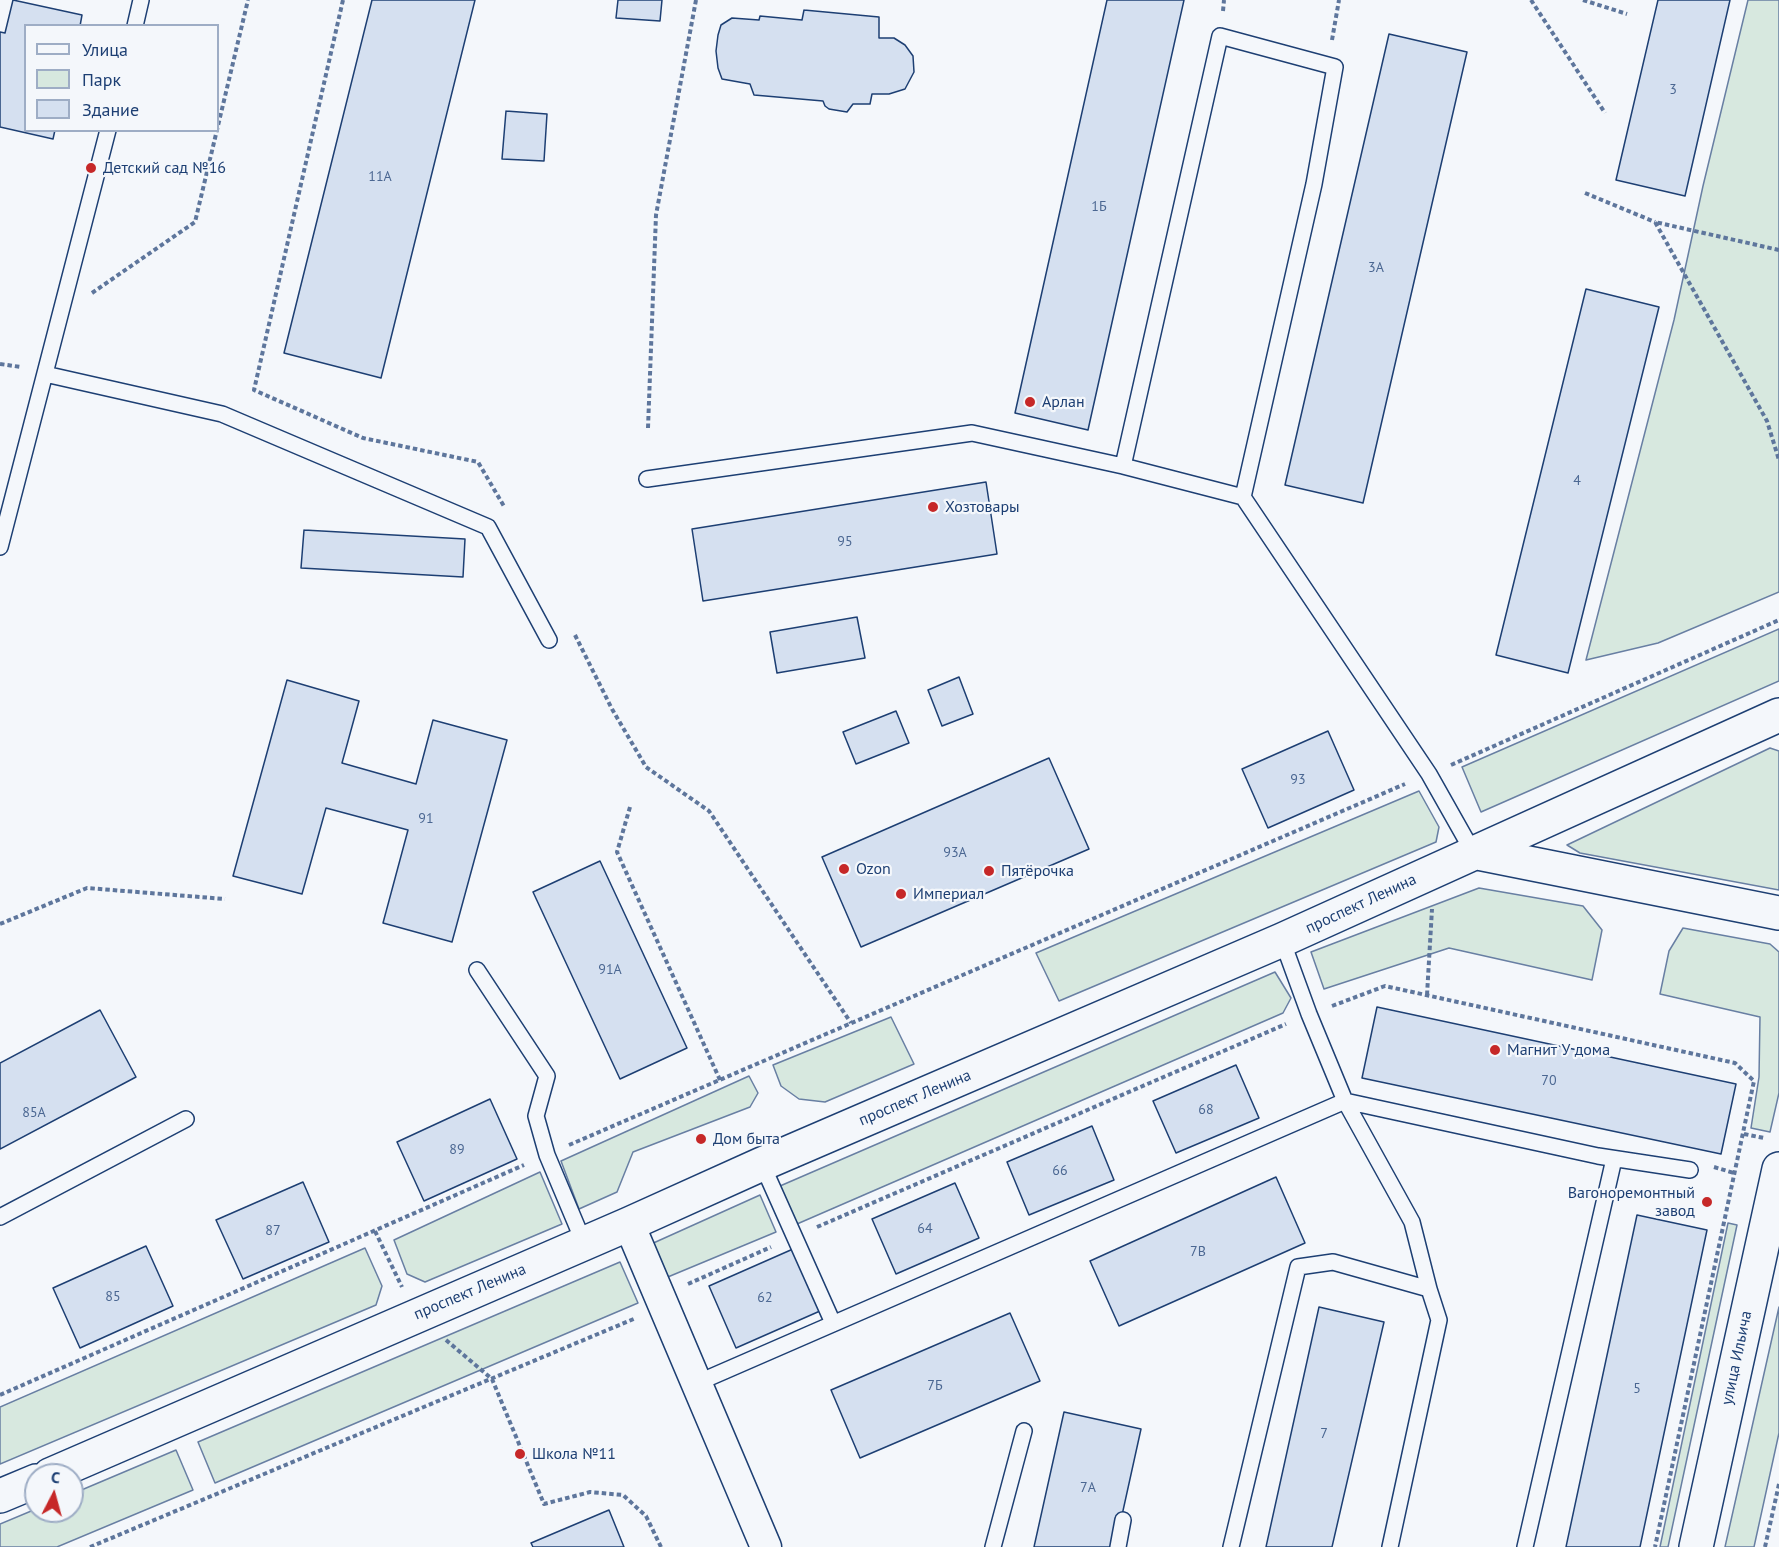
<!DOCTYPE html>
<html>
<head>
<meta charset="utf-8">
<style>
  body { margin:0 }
  #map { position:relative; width:1779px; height:1547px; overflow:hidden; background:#f4f7fb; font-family:"PT Sans",sans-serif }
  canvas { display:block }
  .legend { position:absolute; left:24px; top:24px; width:195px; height:108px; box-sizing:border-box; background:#f4f7fb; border:2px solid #9eadc5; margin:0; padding:8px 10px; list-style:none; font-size:18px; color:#1d3f73 }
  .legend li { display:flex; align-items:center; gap:12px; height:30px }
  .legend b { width:30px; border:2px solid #9eadc5 }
  .north { position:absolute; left:24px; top:1463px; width:60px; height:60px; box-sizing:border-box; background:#f4f7fb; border:2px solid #9eadc5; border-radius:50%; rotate:6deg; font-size:16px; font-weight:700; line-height:24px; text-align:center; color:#1d3f73 }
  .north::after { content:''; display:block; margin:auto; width:21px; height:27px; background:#c62828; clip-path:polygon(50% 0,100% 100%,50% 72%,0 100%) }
</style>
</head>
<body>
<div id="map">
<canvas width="1779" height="1547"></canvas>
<ul class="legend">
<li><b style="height:8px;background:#f4f7fb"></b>Улица</li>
<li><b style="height:16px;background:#d7e8df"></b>Парк</li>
<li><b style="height:16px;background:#d5e0f0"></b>Здание</li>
</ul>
<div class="north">С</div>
</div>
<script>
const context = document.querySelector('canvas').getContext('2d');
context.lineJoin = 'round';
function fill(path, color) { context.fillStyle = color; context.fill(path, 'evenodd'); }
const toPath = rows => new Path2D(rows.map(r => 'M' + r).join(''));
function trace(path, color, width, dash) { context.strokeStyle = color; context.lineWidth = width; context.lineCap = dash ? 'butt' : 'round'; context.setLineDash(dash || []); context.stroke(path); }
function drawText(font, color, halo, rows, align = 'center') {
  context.font = font + ' "PT Sans",sans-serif'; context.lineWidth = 4.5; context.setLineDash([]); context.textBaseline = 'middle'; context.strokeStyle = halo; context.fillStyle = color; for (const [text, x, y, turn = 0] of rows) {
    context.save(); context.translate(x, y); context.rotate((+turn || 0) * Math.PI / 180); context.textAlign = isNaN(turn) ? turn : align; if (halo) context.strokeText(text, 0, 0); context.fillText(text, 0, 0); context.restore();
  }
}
const green = toPath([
  [1748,0,1779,0,1779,592,1658,643,1586,660,1674,320,1703,186,1748,0],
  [1779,629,1779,681,1481,812,1462,767,1779,629],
  [1770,748,1779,751,1779,890,1580,853,1567,845,1770,748],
  [1419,791,1439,827,1436,842,1059,1001,1036,953,1419,791],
  [1479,888,1583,906,1602,930,1592,980,1449,948,1324,989,1311,952,1479,888],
  [1683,928,1770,944,1779,952,1779,1093,1770,1132,1751,1128,1759,1077,1760,1017,1660,994,1669,951,1683,928],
  [1275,972,1291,998,1283,1013,797,1224,780,1186,1275,972],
  [891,1017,914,1064,825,1102,799,1099,781,1086,773,1065,891,1017],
  [749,1076,758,1093,750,1107,633,1152,617,1192,579,1209,561,1161,749,1076],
  [540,1172,562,1224,425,1282,407,1274,394,1240,540,1172],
  [760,1195,776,1232,663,1279,649,1245,760,1195],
  [1728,1223,1737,1225,1668,1547,1660,1547,1728,1223],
  [365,1248,382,1286,376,1305,0,1464,0,1407,365,1248],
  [620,1262,638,1303,215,1483,198,1442,620,1262],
  [1779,1307,1779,1433,1754,1547,1725,1547,1779,1307],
  [176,1450,193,1490,57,1547,0,1547,0,1524,36,1509,36,1511,72,1511,72,1494,176,1450]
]);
fill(green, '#d7e8df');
trace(green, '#687fa3', 1.5);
const building = toPath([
  [13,0,82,15,80,26,26,26,26,130,55,130,53,139,0,127,0,32,5,33,13,0],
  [372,0,475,0,381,378,284,353,372,0],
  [618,0,662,0,660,21,616,18,618,0],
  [1107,0,1184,0,1088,430,1015,413,1107,0],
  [1658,0,1730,0,1685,196,1616,180,1658,0],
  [804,10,879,17,879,38,894,38,905,45,913,56,914,72,905,89,889,94,872,94,870,104,853,104,847,112,829,109,825,106,823,101,754,95,750,84,722,79,718,68,716,51,718,35,721,25,732,18,759,20,760,16,802,20,804,10],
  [1389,34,1467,52,1363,503,1285,485,1389,34],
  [506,111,547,114,544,161,502,159,506,111],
  [1586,289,1659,307,1568,673,1496,655,1586,289],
  [986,482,997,554,703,601,692,529,986,482],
  [304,530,465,539,463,577,301,568,304,530],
  [857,617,865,658,777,673,770,632,857,617],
  [959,677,973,714,942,726,928,690,959,677],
  [287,680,359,701,342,763,416,784,433,720,507,740,452,942,383,923,408,830,326,808,302,894,233,876,287,680],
  [896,711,909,743,856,764,843,732,896,711],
  [1328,731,1354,790,1268,828,1242,769,1328,731],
  [1049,758,1089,849,861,947,822,857,1049,758],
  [600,861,687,1048,620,1079,533,892,600,861],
  [1377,1007,1736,1084,1721,1154,1362,1078,1377,1007],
  [100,1010,136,1077,0,1149,0,1063,100,1010],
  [1236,1065,1259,1118,1176,1153,1153,1101,1236,1065],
  [490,1099,517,1159,424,1201,397,1142,490,1099],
  [1092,1126,1114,1180,1029,1215,1007,1162,1092,1126],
  [1276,1177,1305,1243,1119,1326,1090,1261,1276,1177],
  [303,1182,329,1242,243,1279,216,1220,303,1182],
  [955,1183,979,1238,896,1274,872,1219,955,1183],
  [1637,1215,1707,1230,1640,1547,1566,1547,1637,1215],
  [146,1246,173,1306,80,1348,53,1288,146,1246],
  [793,1249,820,1311,736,1348,709,1286,793,1249],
  [1319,1307,1384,1322,1332,1547,1266,1547,1319,1307],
  [1010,1313,1040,1381,860,1458,831,1390,1010,1313],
  [1064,1412,1141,1429,1115,1547,1034,1547,1064,1412],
  [609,1510,624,1547,533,1547,531,1543,609,1510]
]);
fill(building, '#d5e0f0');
trace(building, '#1d3f73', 1.5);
const lane = toPath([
  [135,26,141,0],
  [45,374,222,414,488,527,549,640],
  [647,479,972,433,1123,466],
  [1243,497,1123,466,1220,36,1335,67,1314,184,1243,497,1429,774,1473,852],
  [0,547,108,130],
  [1282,940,1309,1014,1345,1101,1412,1222,1429,1289,1439,1320,1390,1547],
  [477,970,547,1076,536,1116,547,1155,584,1243],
  [762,1164,833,1323],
  [0,1217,186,1119],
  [697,1383,1345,1101,1598,1156,1690,1170],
  [993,1547,1024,1431],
  [1118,1547,1123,1520],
  [1231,1547,1298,1267,1333,1262,1429,1289],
  [1525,1547,1614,1159]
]);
const street = toPath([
  [629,1224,766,1547]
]);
const secondary = toPath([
  [1473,852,1779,913],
  [50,1475,629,1224,762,1164,1282,940,1779,715],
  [0,1496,36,1481],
  [1696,1547,1779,1169]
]);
trace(lane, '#1d3f73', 18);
trace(street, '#1d3f73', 33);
trace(secondary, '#1d3f73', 36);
trace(toPath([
  [343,0,254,390,363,438,478,462,505,508],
  [1531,0,1605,113],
  [1583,0,1627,14],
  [1223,11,1224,0],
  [1332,40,1339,0],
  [1585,193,1655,222],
  [1779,250,1655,222,1767,421,1779,460],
  [92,293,195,222,248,0],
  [0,364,21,367],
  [648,428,656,215,696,0],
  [575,635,612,709,646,767,709,811,851,1023],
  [1451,765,1779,620],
  [630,807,617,852,720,1080],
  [0,924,87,888,225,899],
  [1427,995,1432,909],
  [1332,1006,1385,986,1735,1063,1754,1081,1655,1547],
  [1744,1134,1764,1138],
  [569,1145,1405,784],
  [1714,1167,1734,1173],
  [817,1227,1286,1024],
  [375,1231,402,1287],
  [688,1284,771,1247],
  [446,1340,492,1379,544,1504,590,1492,623,1495,646,1516,661,1547],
  [0,1395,524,1165],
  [90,1547,636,1318],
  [1765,1547,1779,1484]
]), '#5e769c', 4, [4.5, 3]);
trace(lane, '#f4f7fb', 15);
trace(street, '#f4f7fb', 30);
trace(secondary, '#f4f7fb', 33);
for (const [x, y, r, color] of [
  [91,168,6,"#c62828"],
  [1030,402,6,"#c62828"],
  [933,507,6,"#c62828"],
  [844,869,6,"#c62828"],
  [989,871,6,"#c62828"],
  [901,894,6,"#c62828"],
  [1495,1050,6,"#c62828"],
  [701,1139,6,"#c62828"],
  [1707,1202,6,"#c62828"],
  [520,1454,6,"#c62828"]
]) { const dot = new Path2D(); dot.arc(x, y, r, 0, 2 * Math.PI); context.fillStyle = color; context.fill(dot); trace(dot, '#f4f7fb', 2); }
drawText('14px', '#4b6792', null, [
  ["3",1673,90],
  ["11А",380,177],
  ["1Б",1099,207],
  ["3А",1376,268],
  ["4",1577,481],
  ["95",845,542],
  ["93",1298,780],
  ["91",426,819],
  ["93А",955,853],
  ["91А",610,970],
  ["70",1549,1081],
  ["68",1206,1110],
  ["85А",34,1113],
  ["89",457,1150],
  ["66",1060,1171],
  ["64",925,1229],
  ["87",273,1231],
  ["7В",1198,1252],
  ["85",113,1297],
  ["62",765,1298],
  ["7Б",935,1386],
  ["5",1637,1389],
  ["7",1324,1434],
  ["7А",1088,1488]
]);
drawText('16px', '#1d3f73', '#f4f7fb', [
  ["Детский сад №16",103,168],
  ["Арлан",1042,402],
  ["Хозтовары",945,507],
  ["Ozon",856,869],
  ["Пятёрочка",1001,871],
  ["Империал",913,894],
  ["Магнит У дома",1507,1050],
  ["Дом быта",713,1139],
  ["Вагоноремонтный",1695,1193,"right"],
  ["завод",1695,1211,"right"],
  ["Школа №11",532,1454]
], 'left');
drawText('16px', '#1d3f73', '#f4f7fb', [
  ["проспект Ленина",1361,904,-25],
  ["проспект Ленина",915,1098,-23],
  ["проспект Ленина",470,1292,-23],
  ["улица Ильича",1737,1358,-78]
]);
</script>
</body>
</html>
